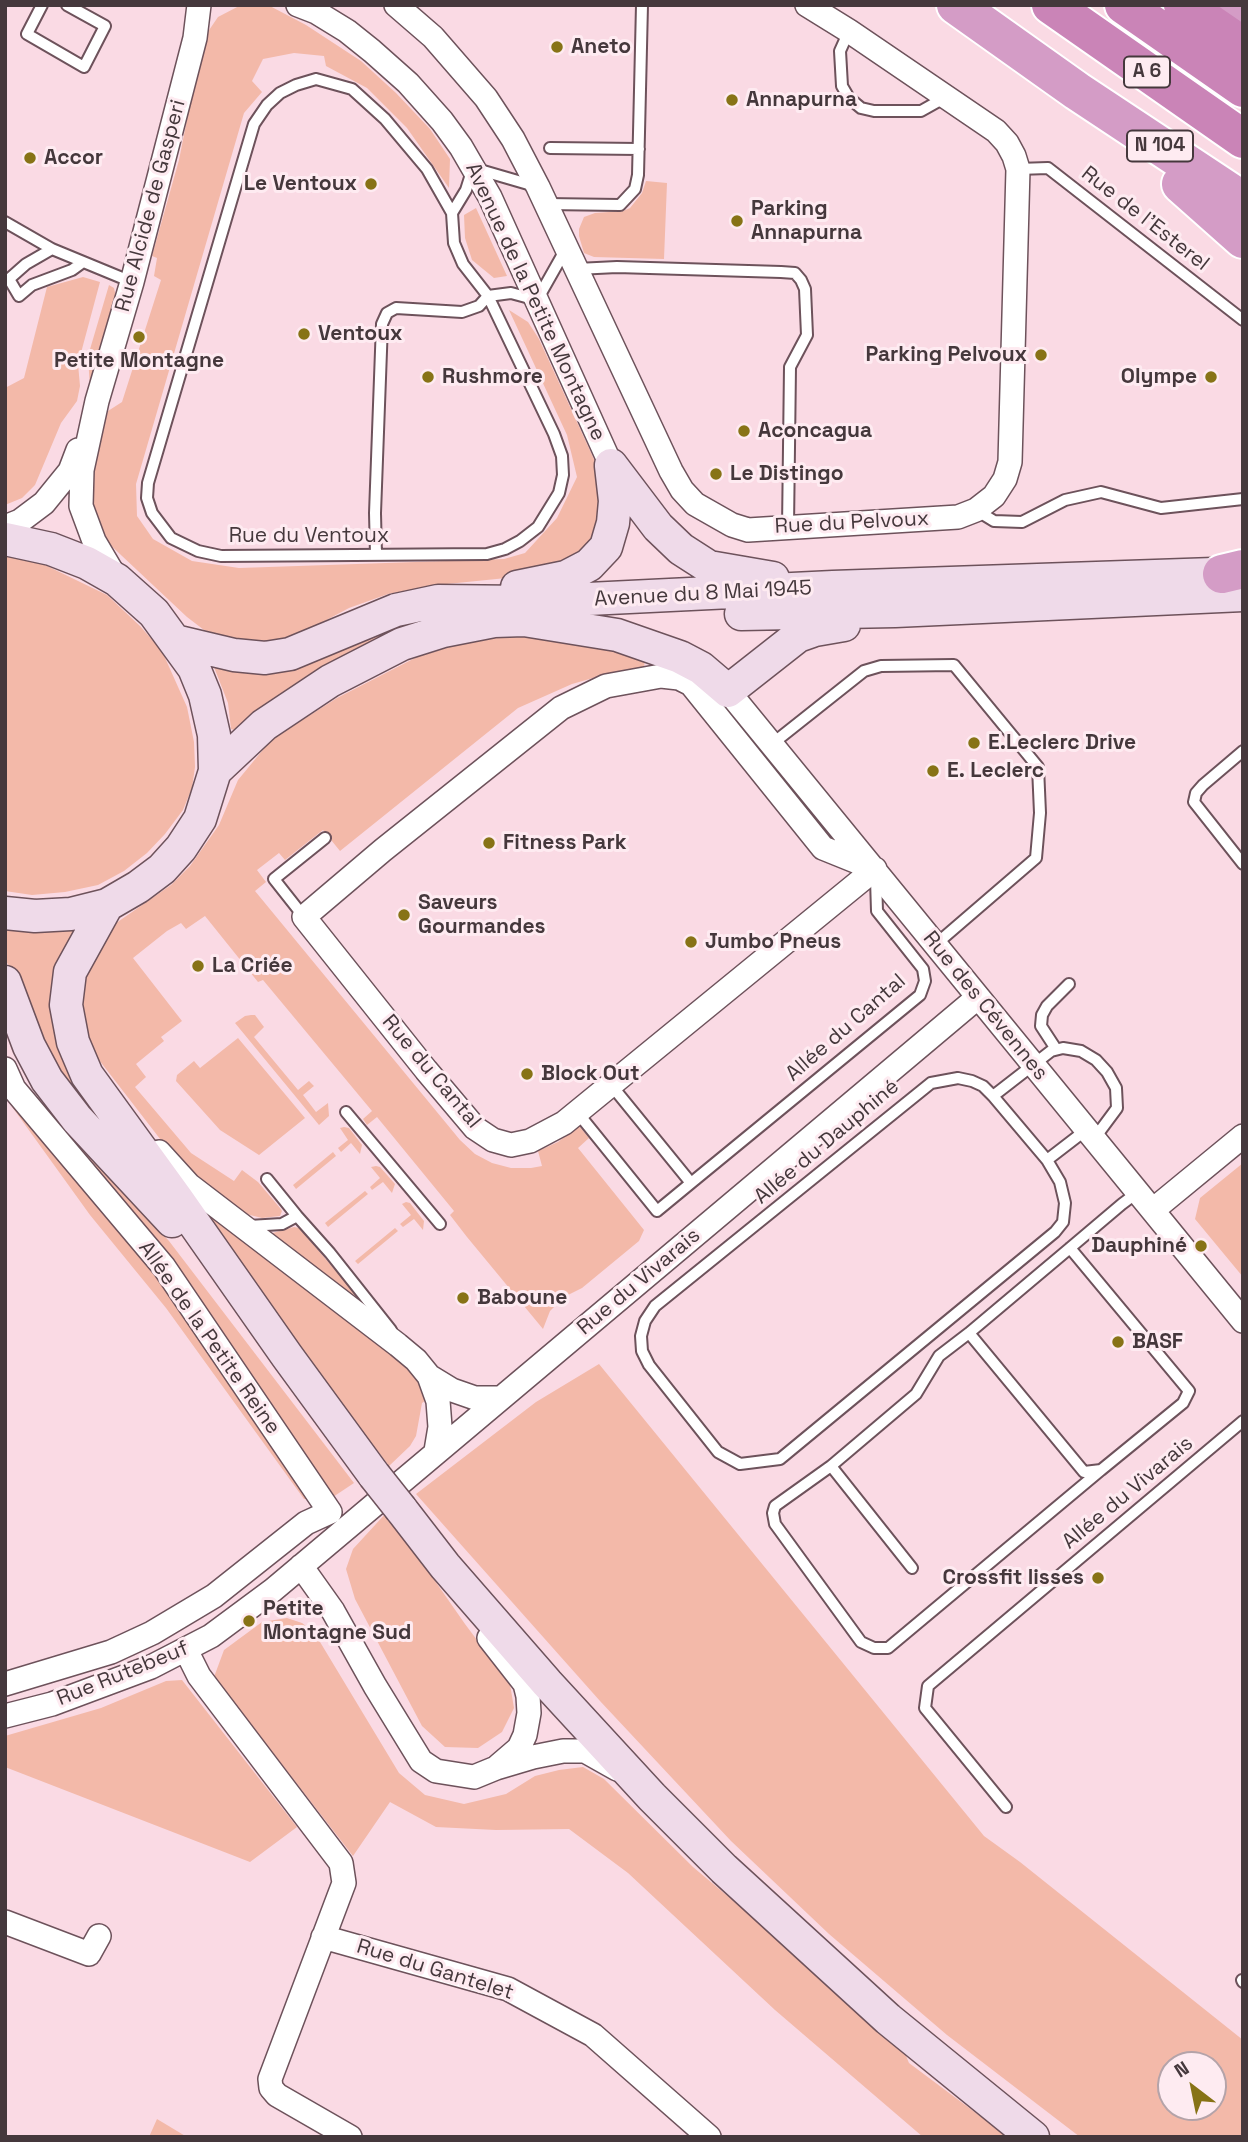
<!DOCTYPE html>
<html>
<head>
<meta charset="utf-8">
<style>
  body { margin:0 }
  #map { position:relative; width:1248px; height:2142px; overflow:hidden; background:#fadae4; font-family:"Space Grotesk",sans-serif }
  canvas { display:block }
  .frame { position:absolute; inset:0; border:7px solid #45383c; pointer-events:none }
  .north { position:absolute; left:1157px; top:2051px; width:70px; height:70px; box-sizing:border-box; background:#feebf1; border:2px solid #b4a3a9; border-radius:50%; rotate:328deg; font-size:19px; font-weight:700; line-height:28px; text-align:center; color:#45383c }
  .north::after { content:''; display:block; margin:auto; width:24px; height:32px; background:#877316; clip-path:polygon(50% 0,100% 100%,50% 72%,0 100%) }
</style>
</head>
<body>
<div id="map">
<canvas width="1248" height="2142"></canvas>
<div class="frame"></div>
<div class="north">N</div>
</div>
<script>
const context = document.querySelector('canvas').getContext('2d');
context.lineJoin = 'round';
function fill(path, color) { context.fillStyle = color; context.fill(path, 'evenodd'); }
const toPath = rows => new Path2D(rows.map(r => 'M' + r).join(''));
function trace(path, color, width, dash) { context.strokeStyle = color; context.lineWidth = width; context.lineCap = dash ? 'butt' : 'round'; context.setLineDash(dash || []); context.stroke(path); }
function drawText(font, color, halo, rows, align = 'center') {
  context.font = font + ' "Space Grotesk",sans-serif'; context.lineWidth = 6; context.setLineDash([]); context.textBaseline = 'middle'; context.strokeStyle = halo; context.fillStyle = color; for (const [text, x, y, turn = 0] of rows) {
    context.save(); context.translate(x, y); context.rotate((+turn || 0) * Math.PI / 180); context.textAlign = isNaN(turn) ? turn : align; if (halo) context.strokeText(text, 0, 0); context.fillText(text, 0, 0); context.restore();
  }
}
fill(toPath([
  [241,5,268,5,306,25,361,61,396,93,430,129,450,159,449,188,407,128,367,88,326,66,324,56,294,53,263,59,252,81,262,92,244,113,136,484,137,516,153,539,192,561,239,568,504,559,525,553,557,518,577,477,567,435,509,310,528,322,539,339,598,468,604,522,585,556,536,575,437,585,388,594,349,608,317,625,284,638,264,641,236,641,204,630,187,617,105,540,91,504,92,474,98,444,108,411,122,402,161,280,154,276,157,258,152,256,179,160,203,39,218,17],
  [646,181,667,183,664,259,594,257,584,253,579,236,579,229,584,217,595,213,623,211,630,208,642,193],
  [476,208,507,276,494,278,472,260,465,238,464,215],
  [83,277,100,282,78,364,80,386,77,401,61,423,35,485,22,498,5,505,5,388,24,378,47,287],
  [109,285,114,288,116,297,90,388,88,356],
  [5,556,45,565,107,595,140,626,162,651,187,707,194,742,195,767,192,788,183,810,165,834,147,853,124,871,98,885,65,892,32,895,5,891],
  [452,611,238,731,231,729,228,703,214,667,216,665],
  [543,633,646,654,644,667,600,676,572,684,518,708,340,851,323,830,285,860,279,853,257,870,266,882,255,891,460,1140,475,1154,492,1163,511,1168,531,1168,542,1166,538,1151,558,1142,579,1126,589,1138,578,1148,644,1230,639,1241,582,1288,564,1297,550,1311,543,1329,467,1237,450,1215,454,1211,377,1117,367,1125,363,1119,372,1111,263,980,258,982,205,916,186,929,181,923,167,931,133,958,182,1021,161,1037,164,1041,136,1064,146,1077,135,1087,191,1153,234,1181,242,1170,258,1182,280,1208,282,1211,280,1216,262,1218,242,1213,196,1179,174,1157,89,1047,76,1015,79,980,109,928,171,885,190,866,219,825,238,780,271,740,337,698,417,657,453,646,499,637],
  [79,928,65,965,110,1133,54,1071,10,967,5,960,5,929,47,930],
  [251,1015,255,1015,264,1027,254,1037,298,1090,309,1081,314,1086,303,1095,316,1112,328,1103,329,1116,319,1125,235,1023,245,1016],
  [238,1038,305,1118,259,1155,220,1130,176,1081,177,1075,194,1061,200,1068],
  [5,1073,21,1080,169,1241,354,1483,330,1499,304,1499,166,1308,90,1215,5,1097],
  [344,1127,349,1128,362,1145,360,1154,351,1143,341,1152,338,1148,348,1140,340,1128],
  [333,1152,336,1156,296,1189,293,1185],
  [1243,1163,1243,1277,1195,1219,1200,1198],
  [376,1166,380,1167,395,1184,392,1193,383,1182,372,1190,370,1187,380,1178,371,1167],
  [185,1187,412,1369,430,1397,422,1403,416,1436,410,1446,389,1466,377,1450,369,1447],
  [365,1191,368,1194,328,1227,325,1223],
  [406,1202,410,1203,424,1221,423,1230,414,1219,403,1227,400,1224,411,1215,402,1204],
  [294,1227,299,1228,378,1320,269,1234],
  [395,1228,398,1231,358,1264,355,1261],
  [599,1364,984,1836,1020,1862,1243,2040,1243,2137,1080,2137,947,2035,829,1934,731,1841,600,1701,416,1494,536,1402],
  [1171,2065,1213,2065,1213,2107,1171,2107],
  [387,1512,465,1624,510,1684,514,1708,502,1732,478,1748,445,1747,422,1726,355,1599,346,1569,353,1549],
  [287,1618,302,1623,314,1632,399,1773,425,1795,464,1804,506,1794,535,1776,559,1770,583,1767,604,1779,693,1867,794,1952,904,2051,909,2063,1008,2137,923,2137,775,2010,628,1873,569,1829,496,1830,436,1827,390,1802,353,1856,214,1677,224,1650,262,1622],
  [182,1680,297,1827,250,1862,5,1767,5,1736,101,1708,166,1681],
  [157,2119,187,2137,149,2137]
]), '#f3b9a9');
const service = toPath([
  [42,5,27,34,84,67,105,26,67,5],
  [849,31,840,51,842,86,849,98,861,108,874,111,921,111,946,97],
  [316,79,352,89,385,119,427,169,452,213,454,243,463,264,488,296,554,434,562,456,563,475,559,493,538,527,520,541,505,549,487,554,221,556,198,551,171,538,152,513,147,498,148,483,254,124,267,105,280,93,296,85,316,79],
  [550,148,639,149],
  [1018,169,1048,168,1243,320],
  [546,204,620,205,635,189,638,175,642,5],
  [452,213,466,190,473,168,535,186],
  [5,222,52,249,132,282],
  [52,249,26,264,9,279,19,296,32,285,72,270,83,262],
  [577,269,617,267,781,272,795,273,801,280,805,289,807,335,790,367,788,527],
  [976,510,994,521,1022,522,1065,500,1101,492,1161,508,1243,499],
  [376,555,375,513,382,324,387,313,396,308,462,312,479,306,488,296,511,293,537,300,567,247],
  [772,744,864,671,881,666,954,665,1038,767,1040,813,1036,858,935,945],
  [1243,751,1203,785,1196,793,1194,802,1243,864],
  [304,917,274,879,325,838],
  [1056,1049,1041,1026,1042,1015,1047,1006,1069,984],
  [993,1096,1047,1160,1060,1182,1065,1203,1063,1222,1055,1232,780,1459,740,1464,718,1452,649,1365,642,1351,641,1336,645,1321,655,1306,931,1083,958,1078,972,1081,983,1086,993,1096,1051,1051,1063,1048,1081,1051,1096,1060,1107,1072,1116,1088,1117,1108,1094,1139],
  [346,1112,440,1224],
  [577,1112,657,1211,691,1183,612,1086],
  [1047,1160,1086,1130],
  [267,1179,297,1216,330,1253,391,1330],
  [691,1183,920,995,925,981,923,969,877,911,876,879],
  [249,1226,282,1224,297,1216],
  [1070,1248,1189,1391,1183,1403,1101,1470,1084,1472,969,1333,1070,1248,1122,1204,1138,1192],
  [831,1466,775,1506,773,1513,775,1524,861,1642,874,1648,888,1648,1101,1470],
  [912,1568,831,1466,916,1394,939,1356,969,1333],
  [1006,1807,925,1708,928,1686,1243,1421],
  [1242,1980,1243,1982]
]);
const minor = toPath([
  [298,5,316,12,347,31,372,51,408,83,442,121,461,147,490,197,611,465],
  [396,5,433,37,486,98,513,139,538,187,671,471,682,490,695,504,732,525,748,530,958,517,976,510,994,496,1005,479,1010,462,1018,169,1014,156,1007,143,996,131,849,31,807,5],
  [5,527,20,521,44,503,70,471,78,450],
  [117,580,94,541,81,506,82,470,97,401,132,282,195,38,199,5],
  [661,676,679,678,691,684,823,848,875,869,564,1123,530,1141,511,1145,493,1140,475,1128,426,1070,304,917,383,850,561,708,606,686,661,676],
  [728,691,1243,1321],
  [5,1069,14,1089,164,1267,330,1512,306,1523,214,1596,152,1633,111,1652,5,1684],
  [159,1152,189,1185,398,1345,416,1360,429,1376,452,1390,475,1398,499,1398],
  [1153,1210,1243,1136],
  [429,1376,438,1401,440,1427,436,1451],
  [301,1566,333,1611,375,1686,421,1761,436,1771,474,1777,496,1768,533,1757,563,1751,585,1751,617,1769],
  [489,1638,525,1684,528,1696,529,1713,525,1735,519,1748,498,1766],
  [186,1650,199,1676,341,1863,344,1883,270,2079,271,2088,277,2095,350,2137],
  [5,1716,52,1704,151,1667,211,1636,273,1590,977,998],
  [5,1922,89,1954,99,1936],
  [323,1937,508,1989,593,2035,709,2137]
]);
const secondary = toPath([
  [611,465,658,527,681,549,709,567,773,578],
  [5,539,51,549,87,563,117,580,154,613,194,668,205,695,214,735,215,771,200,819,181,848,162,869,138,887,107,905,71,914,35,916,5,913],
  [517,587,566,577,589,565,606,547,613,523,615,501,611,466],
  [741,614,895,611,1243,595],
  [524,620,617,635,680,657,701,668,728,691,798,636,815,630,844,625],
  [175,641,234,655,265,658,290,654,396,610,438,601,527,602,833,587,1243,573],
  [215,771,264,725,330,681,402,644,443,631,494,621,524,620],
  [107,905,70,972,66,1005,73,1042,87,1075,177,1199,287,1356,374,1475],
  [5,982,29,1046,47,1080,77,1119,172,1221],
  [401,1509,445,1566,547,1683,652,1797,724,1869,888,2019,1033,2137]
]);
const trunk = toPath([
  [956,5,1077,91,1243,201],
  [1238,5,1243,9],
  [1181,184,1243,239],
  [1222,574,1243,569]
]);
const motorway = toPath([
  [1051,5,1243,139],
  [1124,5,1243,88],
  [1183,5,1243,46]
]);
trace(service, '#6d525b', 14);
trace(minor, '#6d525b', 26);
trace(secondary, '#6d525b', 35);
trace(trunk, '#fff', 42);
trace(motorway, '#fff', 42);
trace(service, '#fff', 10);
trace(minor, '#fff', 23);
trace(secondary, '#efdae9', 32);
trace(trunk, '#d49cc6', 38);
trace(motorway, '#ca84b7', 38);
const secondaryBridge = toPath([
  [374,1475,401,1509]
]);
trace(secondaryBridge, '#6d525b', 35, []);
trace(secondaryBridge, '#efdae9', 32);
for (const [x, y, r, color] of [
  [557,47,7,"#877316"],
  [732,100,7,"#877316"],
  [30,158,7,"#877316"],
  [371,184,7,"#877316"],
  [737,221,7,"#877316"],
  [304,334,7,"#877316"],
  [139,337,7,"#877316"],
  [1041,355,7,"#877316"],
  [428,377,7,"#877316"],
  [1211,377,7,"#877316"],
  [744,431,7,"#877316"],
  [716,474,7,"#877316"],
  [974,743,7,"#877316"],
  [933,771,7,"#877316"],
  [489,843,7,"#877316"],
  [404,915,7,"#877316"],
  [691,942,7,"#877316"],
  [198,966,7,"#877316"],
  [527,1074,7,"#877316"],
  [1201,1246,7,"#877316"],
  [463,1298,7,"#877316"],
  [1118,1342,7,"#877316"],
  [1098,1578,7,"#877316"],
  [249,1621,7,"#877316"]
]) { const dot = new Path2D(); dot.arc(x, y, r, 0, 2 * Math.PI); context.fillStyle = color; context.fill(dot); trace(dot, '#feebf1', 2.5); }
for (const [x, y, w] of [
  [1147,72,46],
  [1160,146,66]
]) { const box = new Path2D(); box.roundRect(x - w / 2, y - 15.5, w, 31, 5); context.fillStyle = '#feebf1'; context.fill(box); trace(box, '#45383c', 2); }
drawText('bold 19px', '#45383c', null, [
  ["A 6",1147,72],
  ["N 104",1160,146]
]);
drawText('bold 21px', '#45383c', '#feebf1', [
  ["Aneto",571,47],
  ["Annapurna",746,100],
  ["Accor",44,158],
  ["Le Ventoux",357,184,"right"],
  ["Parking",751,209],
  ["Annapurna",751,233],
  ["Ventoux",318,334],
  ["Parking Pelvoux",1027,355,"right"],
  ["Petite Montagne",139,361,"center"],
  ["Rushmore",442,377],
  ["Olympe",1197,377,"right"],
  ["Aconcagua",758,431],
  ["Le Distingo",730,474],
  ["E.Leclerc Drive",988,743],
  ["E. Leclerc",947,771],
  ["Fitness Park",503,843],
  ["Saveurs",418,903],
  ["Gourmandes",418,927],
  ["Jumbo Pneus",705,942],
  ["La Criée",212,966],
  ["Block Out",541,1074],
  ["Dauphiné",1187,1246,"right"],
  ["Baboune",477,1298],
  ["BASF",1132,1342],
  ["Crossfit lisses",1084,1578,"right"],
  ["Petite",263,1609],
  ["Montagne Sud",263,1633]
], 'left');
drawText('21px', '#45383c', '#feebf1', [
  ["Rue Alcide de Gasperi",151,206,-75],
  ["Rue de l'Esterel",1145,219,38],
  ["Avenue de la Petite Montagne",535,302,65],
  ["Rue du Pelvoux",852,523,-3],
  ["Rue du Ventoux",309,536],
  ["Avenue du 8 Mai 1945",703,594,-3],
  ["Rue des Cévennes",985,1006,51],
  ["Allée du Cantal",846,1028,-41],
  ["Rue du Cantal",431,1072,50],
  ["Allée du Dauphiné",827,1142,-40],
  ["Rue du Vivarais",639,1282,-40],
  ["Allée de la Petite Reine",209,1338,55],
  ["Allée du Vivarais",1128,1493,-40],
  ["Rue Rutebeuf",123,1674,-22],
  ["Rue du Gantelet",435,1970,17]
]);
</script>
</body>
</html>
